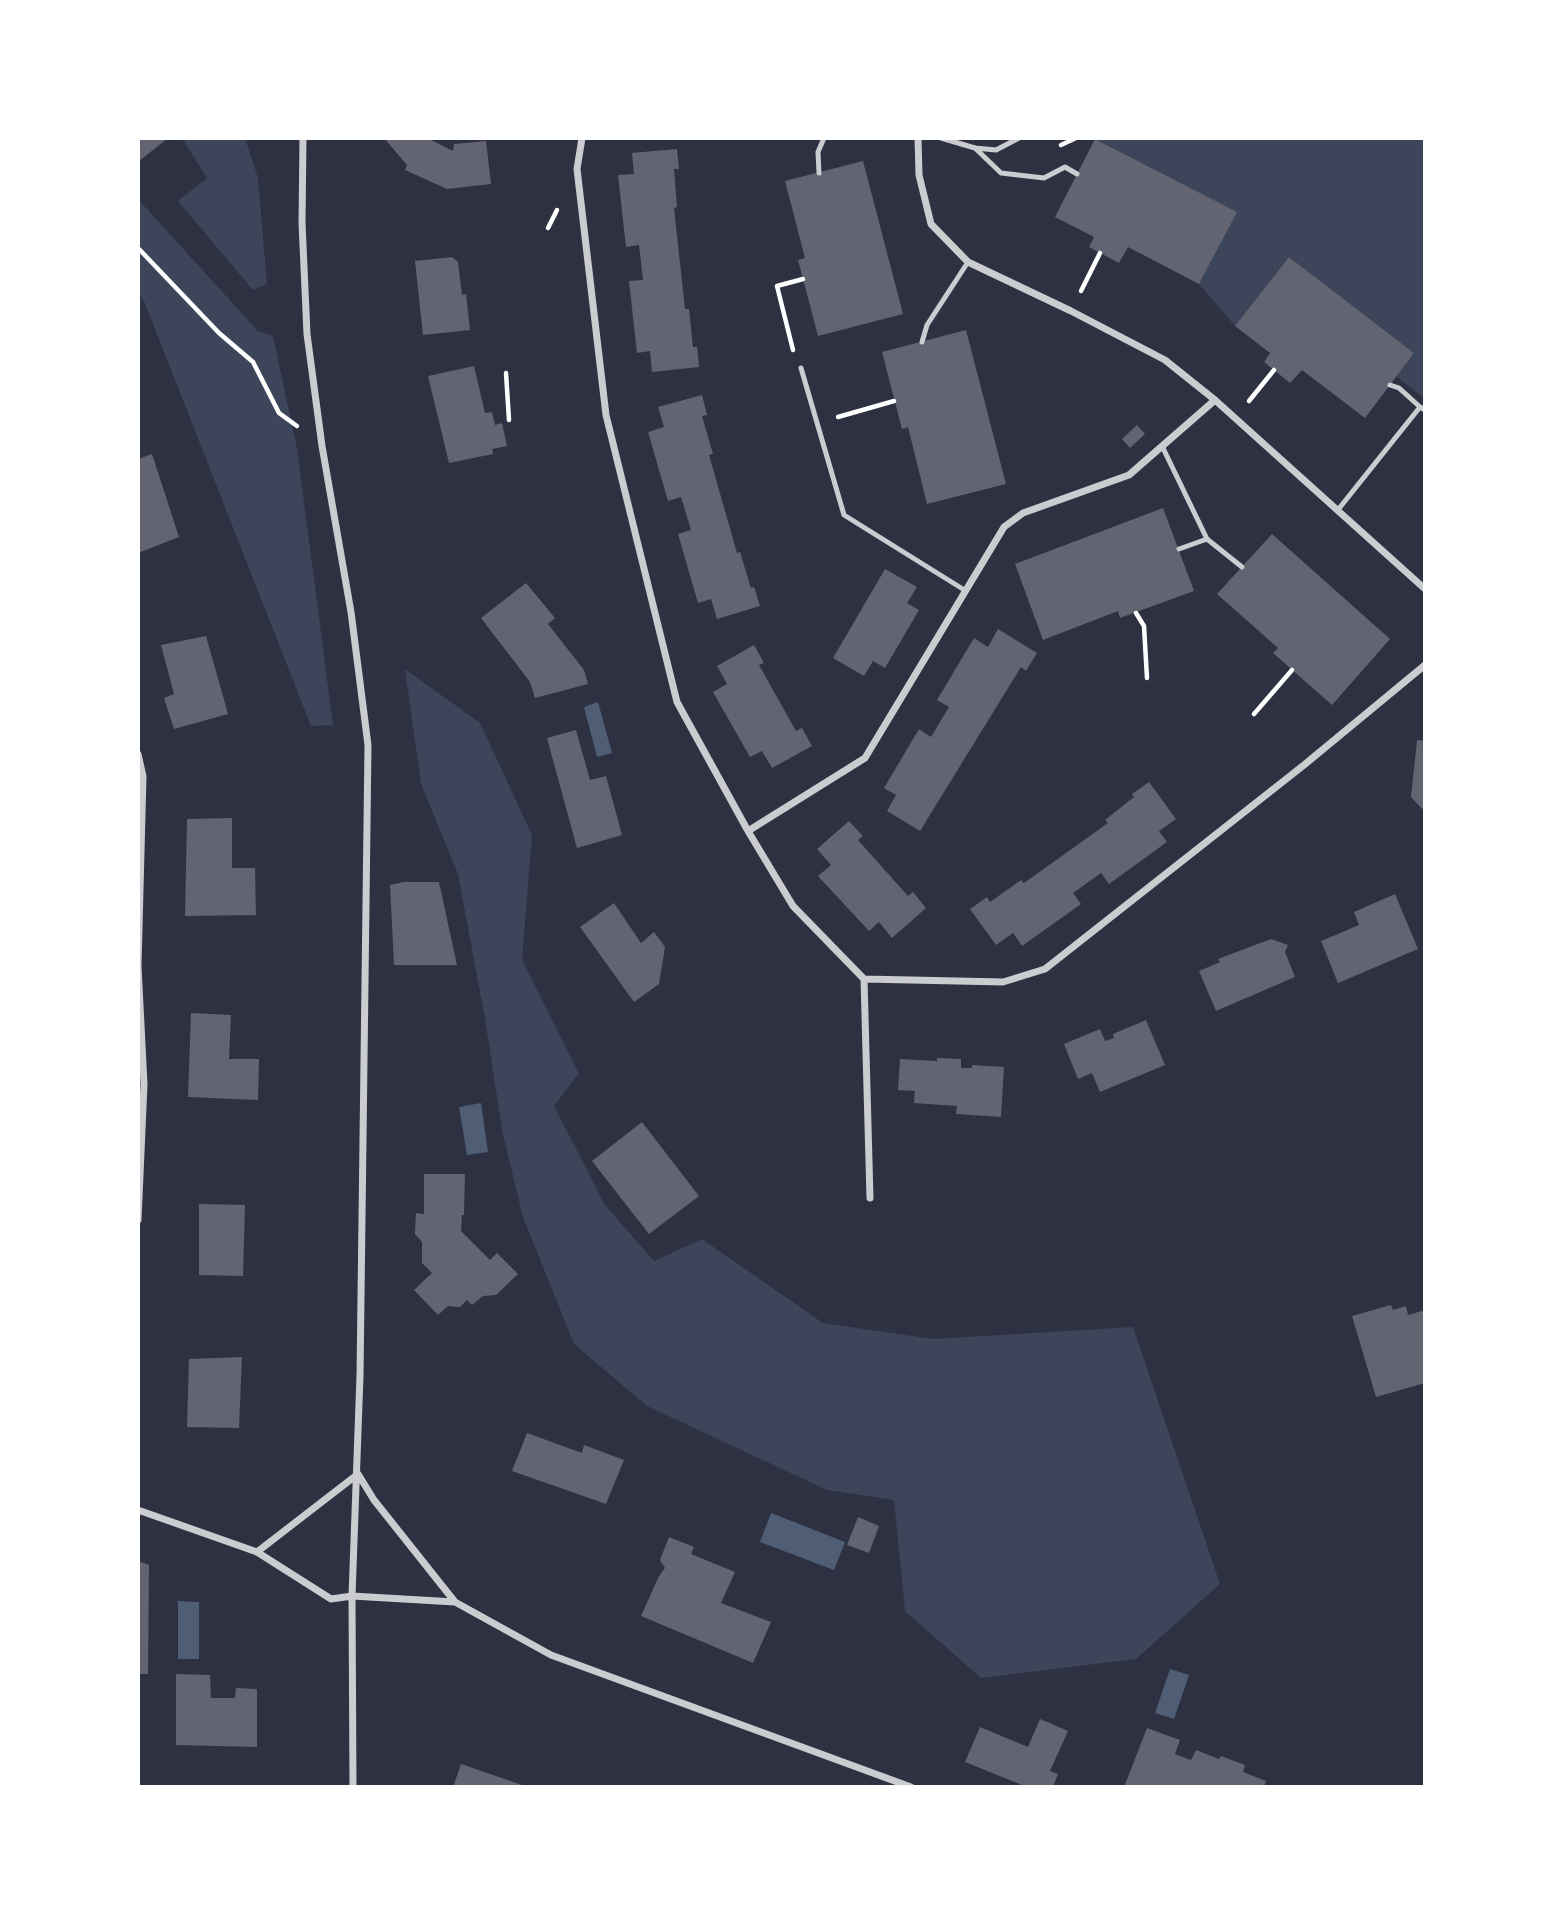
<!DOCTYPE html>
<html>
<head>
<meta charset="utf-8">
<style>
  body { margin:0 }
  #map { position:relative; width:1563px; height:1925px; overflow:hidden; background:#2d3142; font-family:"Asap Condensed",sans-serif }
  canvas { display:block }
  .frame { position:absolute; inset:0; border:140px solid #fff; pointer-events:none }
</style>
</head>
<body>
<div id="map">
<canvas width="1563" height="1925"></canvas>
<div class="frame"></div>
</div>
<script>
const context = document.querySelector('canvas').getContext('2d');
context.lineJoin = 'round';
function fill(path, color) { context.fillStyle = color; context.fill(path, 'evenodd'); }
const toPath = rows => new Path2D(rows.map(r => 'M' + r).join(''));
function trace(path, color, width, dash) { context.strokeStyle = color; context.lineWidth = width; context.lineCap = dash ? 'butt' : 'round'; context.setLineDash(dash || []); context.stroke(path); }
fill(toPath([
  [182,138,245,138,258,178,267,284,253,290,178,201,207,178],
  [1097,138,1425,138,1425,399,1396,376,1414,353,1289,257,1235,326,1199,284,1236,212,1095,139],
  [138,199,258,331,273,336,297,448,333,725,311,726,144,301,138,292],
  [405,669,480,723,532,835,522,960,579,1073,554,1106,605,1205,654,1261,702,1239,823,1323,933,1339,1133,1327,1220,1584,1136,1659,981,1678,905,1611,894,1500,827,1490,647,1406,574,1344,523,1217,503,1135,485,1019,458,874,421,784]
]), '#3c4559');
fill(toPath([
  [598,702,612,753,597,757,584,707],
  [481,1103,488,1152,467,1155,459,1107],
  [771,1513,845,1542,834,1570,760,1542],
  [178,1601,199,1602,199,1659,178,1659],
  [1170,1669,1189,1675,1174,1719,1155,1713]
]), '#4f5d75');
fill(toPath([
  [138,138,168,138,138,162],
  [384,138,427,138,453,151,454,144,486,141,491,184,447,189,405,170,407,165],
  [1095,139,1237,212,1199,284,1128,247,1119,263,1089,247,1094,237,1055,217],
  [677,149,679,169,674,169,677,207,674,208,685,309,689,309,693,347,697,347,699,367,652,372,650,351,637,353,629,281,643,280,639,245,626,247,618,175,634,174,632,153],
  [863,161,903,314,818,336,798,260,805,258,785,181],
  [452,257,458,262,462,295,466,294,470,330,423,335,415,261],
  [1289,257,1414,353,1365,418,1302,370,1290,383,1264,362,1270,353,1235,326],
  [966,330,1006,484,927,504,908,427,902,429,882,352],
  [474,366,485,413,492,412,495,425,502,423,507,446,492,449,493,454,449,463,428,376],
  [702,395,707,415,702,416,713,454,709,455,737,553,740,552,751,588,754,587,760,606,717,619,711,599,698,603,678,534,691,530,681,497,668,501,648,432,664,427,658,407],
  [1137,425,1145,434,1130,448,1122,439],
  [152,454,179,537,138,553,138,459],
  [1163,508,1194,591,1120,618,1118,611,1043,640,1015,564],
  [1272,534,1390,639,1332,705,1273,653,1278,648,1217,594],
  [885,569,917,587,907,603,919,610,885,668,873,661,864,676,833,658],
  [526,583,555,618,548,624,584,670,588,684,535,698,530,682,481,618],
  [998,629,1037,653,1026,671,1021,667,920,831,887,811,896,795,884,788,919,729,931,737,949,707,937,700,974,638,988,647],
  [206,636,228,714,174,729,164,698,174,694,161,645],
  [754,645,764,663,759,665,796,731,802,728,812,746,772,768,762,751,750,757,713,692,727,684,717,666],
  [576,730,590,780,606,776,622,835,577,848,547,738],
  [1417,740,1425,741,1425,812,1411,797],
  [1149,782,1176,819,1159,831,1167,842,1109,884,1101,873,1073,893,1081,904,1022,946,1013,933,996,945,970,909,987,897,990,902,1021,880,1024,883,1108,823,1105,820,1134,797,1132,794],
  [232,818,232,868,255,868,256,915,185,916,187,819],
  [849,821,863,836,858,840,908,896,913,892,926,908,892,938,879,922,869,931,818,876,831,865,817,849],
  [404,882,439,882,457,965,394,965,390,885],
  [1395,894,1418,949,1338,983,1321,941,1359,925,1354,912],
  [614,903,641,943,654,932,665,947,659,984,634,1002,580,927],
  [1271,939,1288,945,1285,952,1295,977,1216,1011,1199,971,1220,962,1218,959],
  [191,1013,231,1015,229,1059,259,1059,258,1100,188,1097],
  [1146,1020,1165,1065,1100,1092,1092,1073,1078,1079,1064,1044,1100,1029,1105,1041,1114,1038,1113,1034],
  [937,1058,961,1059,961,1068,972,1068,972,1065,1004,1067,1001,1117,956,1114,957,1106,914,1103,915,1091,898,1090,900,1059,937,1061],
  [642,1122,699,1196,649,1234,592,1161],
  [424,1174,465,1174,464,1215,462,1215,461,1231,490,1260,497,1253,518,1274,496,1295,483,1296,472,1305,467,1300,460,1307,448,1306,438,1315,414,1290,432,1273,422,1263,422,1242,415,1234,416,1213,424,1214],
  [199,1204,245,1205,243,1276,199,1275],
  [1391,1305,1393,1310,1406,1306,1408,1315,1425,1310,1425,1383,1376,1397,1352,1316],
  [242,1357,239,1428,187,1427,189,1359],
  [527,1433,582,1453,584,1445,624,1460,606,1504,512,1471],
  [858,1517,879,1526,869,1553,847,1545],
  [669,1537,694,1547,691,1554,735,1572,721,1603,771,1622,753,1663,641,1616,659,1576,665,1568,660,1560],
  [138,1561,149,1565,148,1674,138,1674],
  [176,1674,210,1675,211,1698,235,1698,236,1688,257,1689,257,1747,176,1745],
  [1040,1719,1068,1731,1050,1771,1058,1774,1053,1787,1027,1787,965,1762,980,1727,1028,1747],
  [1147,1728,1180,1740,1175,1754,1191,1760,1196,1750,1219,1759,1221,1756,1245,1765,1243,1772,1266,1781,1264,1787,1124,1787],
  [461,1764,525,1786,525,1787,453,1787]
]), '#626471');
trace(toPath([
  [1061,145,1076,138],
  [548,228,557,210],
  [138,248,219,333,253,362,279,413,297,426],
  [1081,291,1100,253],
  [793,350,777,286,803,279],
  [506,373,509,420],
  [1249,401,1274,370],
  [838,417,894,401],
  [1136,613,1144,626,1147,678],
  [1254,714,1292,670]
]), '#fff', 4.5);
trace(toPath([
  [941,138,975,148,996,150,1019,138],
  [975,148,1001,173,1044,178,1065,167,1077,174],
  [819,173,818,152,824,138],
  [922,342,927,325,968,262],
  [801,368,844,515,966,591],
  [1390,385,1399,388,1420,407],
  [1162,446,1207,539,1242,567],
  [1337,511,1420,407,1425,410],
  [1179,549,1207,539]
]), '#caccd0', 5);
trace(toPath([
  [303,138,302,223,307,334,322,446,351,612,368,745,360,1376,352,1596,353,1787],
  [582,138,577,169,606,415,677,702,748,831,793,906,864,979,1003,982,1045,969,1304,765,1425,665],
  [918,138,919,175,931,224,968,262,1071,311,1165,360,1215,400,1425,589],
  [138,754,143,776,138,966,144,1084,138,1220],
  [748,831,865,758,1004,527,1023,513,1129,475,1215,400],
  [864,979,870,1198],
  [138,1510,257,1552,331,1599,352,1596,455,1602,374,1500,358,1474,257,1552],
  [455,1602,551,1655,911,1787]
]), '#caccd0', 7);
</script>
</body>
</html>
